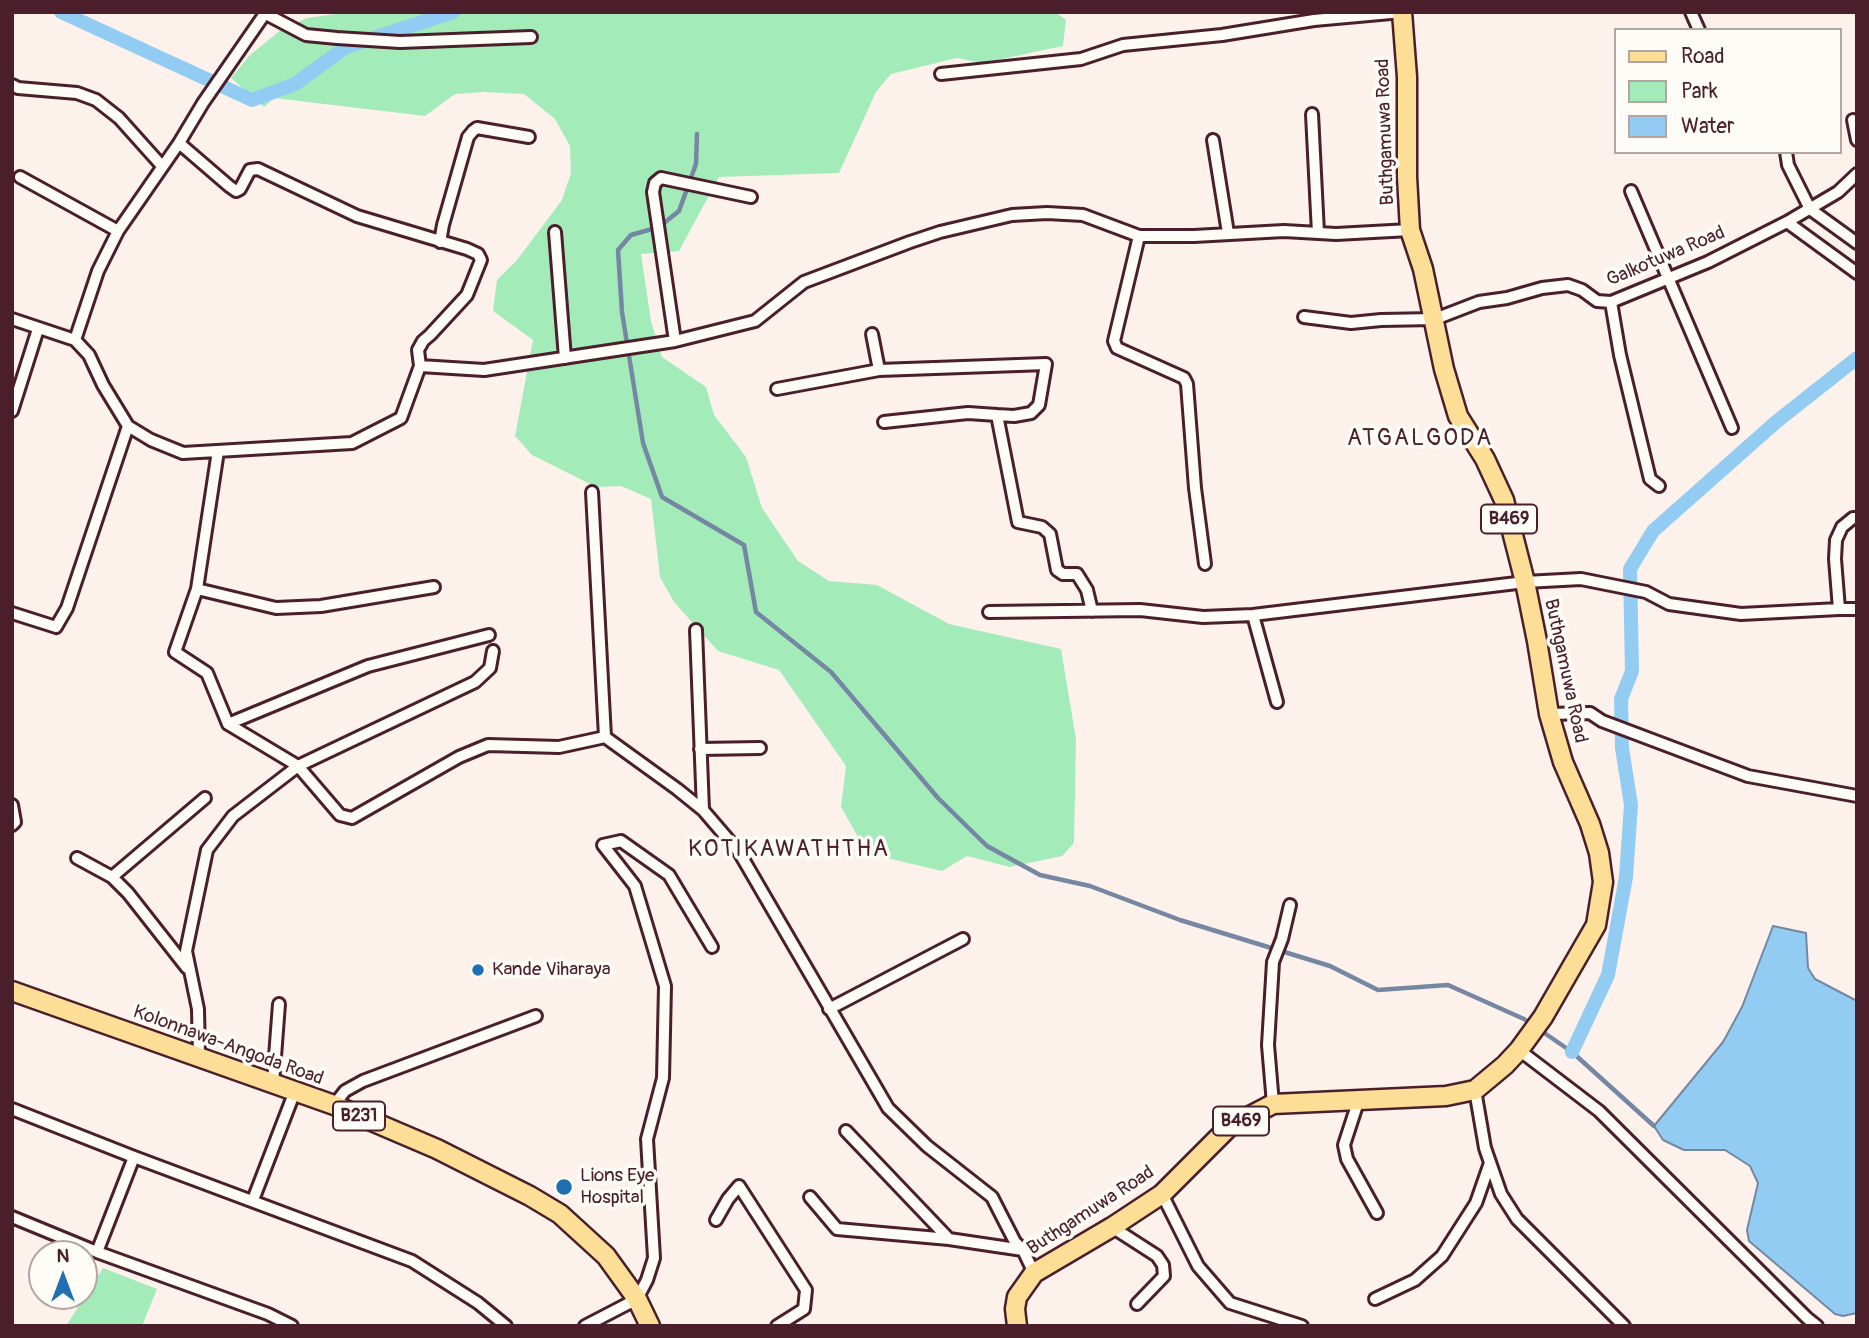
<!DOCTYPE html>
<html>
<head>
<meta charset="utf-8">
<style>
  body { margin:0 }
  #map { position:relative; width:1869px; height:1338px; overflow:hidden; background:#fdf1eb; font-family:Pangolin,sans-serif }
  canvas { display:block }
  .frame { position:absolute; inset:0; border:14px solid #4a1f2b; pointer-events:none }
  .legend { position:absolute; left:1614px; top:28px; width:228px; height:126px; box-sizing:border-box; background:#fdfcf7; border:2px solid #b5a4a5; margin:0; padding:9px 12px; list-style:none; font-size:21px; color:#4a1f2b }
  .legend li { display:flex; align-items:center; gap:14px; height:35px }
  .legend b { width:35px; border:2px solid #b5a4a5 }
  .north { position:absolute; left:28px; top:1240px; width:70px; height:70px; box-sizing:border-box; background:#fdfcf7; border:2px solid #b5a4a5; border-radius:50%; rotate:0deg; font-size:19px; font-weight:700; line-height:28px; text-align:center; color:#4a1f2b }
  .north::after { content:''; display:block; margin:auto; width:24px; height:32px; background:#1f6fb2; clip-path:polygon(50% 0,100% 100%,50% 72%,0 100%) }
</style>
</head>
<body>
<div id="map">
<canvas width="1869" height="1338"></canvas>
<div class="frame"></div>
<ul class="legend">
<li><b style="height:9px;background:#fdde96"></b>Road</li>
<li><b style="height:19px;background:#a3ecba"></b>Park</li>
<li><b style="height:19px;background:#92ccf2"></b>Water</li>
</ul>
<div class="north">N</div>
</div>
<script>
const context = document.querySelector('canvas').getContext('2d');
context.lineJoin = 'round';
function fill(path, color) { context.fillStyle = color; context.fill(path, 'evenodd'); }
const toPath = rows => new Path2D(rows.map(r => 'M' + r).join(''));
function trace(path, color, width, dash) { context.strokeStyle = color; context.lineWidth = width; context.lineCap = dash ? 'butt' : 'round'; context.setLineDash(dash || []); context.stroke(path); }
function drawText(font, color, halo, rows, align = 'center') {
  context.font = font + ' Pangolin,sans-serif'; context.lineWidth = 7; context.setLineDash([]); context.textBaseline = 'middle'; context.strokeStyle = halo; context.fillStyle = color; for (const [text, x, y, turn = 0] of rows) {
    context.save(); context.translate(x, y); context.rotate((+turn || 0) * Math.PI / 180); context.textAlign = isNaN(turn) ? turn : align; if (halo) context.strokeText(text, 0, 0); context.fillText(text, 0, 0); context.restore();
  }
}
fill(toPath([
  [350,12,1055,12,1066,20,1063,46,983,63,957,58,891,74,876,92,839,173,719,177,679,251,641,254,651,321,662,357,706,387,714,415,746,457,762,508,798,561,829,581,877,585,949,624,1061,649,1076,739,1074,843,1062,856,1010,867,967,856,942,871,887,858,862,844,841,807,846,766,779,670,718,651,674,602,660,577,651,499,621,486,596,487,532,455,515,436,533,340,493,311,497,280,517,260,562,200,571,173,570,146,555,119,524,94,485,92,455,94,425,116,274,98,264,107,231,78,250,55,282,29,307,18],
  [103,1268,157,1289,142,1326,66,1326]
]), '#a3ecba');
const water = toPath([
  [1773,926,1806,933,1808,968,1815,979,1857,1001,1857,1313,1843,1316,1835,1314,1749,1241,1747,1230,1758,1183,1750,1166,1725,1150,1684,1150,1663,1140,1654,1126,1723,1042,1742,1007,1773,926]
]);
fill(water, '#92ccf2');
trace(water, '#7587a2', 2);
trace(toPath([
  [697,134,696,164,679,211,659,227,631,235,618,250,622,312,643,443,662,497,744,545,756,612,831,672,938,798,987,846,1040,875,1090,886,1180,920,1330,966,1378,990,1448,985,1524,1019,1533,1025],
  [1540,1030,1572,1052,1654,1126]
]), '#7587a2', 4.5);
trace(toPath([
  [61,12,252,100,295,84,346,47,453,12],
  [1572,1052,1608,975,1626,877,1631,805,1622,748,1621,699,1632,671,1630,569,1653,531,1776,422,1857,358]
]), '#92ccf2', 14);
const minor = toPath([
  [1691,12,1699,30],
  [266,14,306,35,337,38,400,42,531,37],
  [941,74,1081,59,1123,45,1222,35,1314,20,1402,12],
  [12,85,18,88,77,93,96,100,119,118,162,166],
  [1312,114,1318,233],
  [1853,120,1857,140],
  [1213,140,1228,233],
  [179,143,229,186,236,191,240,189,250,170,258,169,357,216,467,249,478,254,481,260,467,295,430,335,423,341,418,350,420,366],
  [1786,152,1788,165,1810,209,1857,243],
  [20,177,118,231],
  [1631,191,1732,428],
  [1787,222,1857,273],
  [555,232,565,358],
  [1139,236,1114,341,1117,348,1184,378,1187,384,1195,488,1205,564],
  [440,242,443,225,468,137,473,131,477,128,529,137],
  [1611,302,1620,355,1650,479,1659,486],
  [1304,317,1351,323,1381,320,1435,319,1479,302,1507,298,1542,288,1568,285,1582,290,1597,301,1611,302,1708,262,1787,222,1838,192,1857,174],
  [12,319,75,340,89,355,103,385,128,426,151,440,183,453,352,443,401,418,420,366,484,370,675,341,755,321,804,282,910,242,940,232,1012,215,1047,213,1083,215,1139,236,1194,236,1284,231,1336,234,1410,230],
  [872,334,879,370],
  [75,340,98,271,118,231,179,143,203,103,266,12],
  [675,341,653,192,655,183,661,178,751,197],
  [777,389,879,370,1046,364,1039,405,1031,413,1014,416,997,415,1018,522,1042,527,1050,534,1057,570,1063,574,1077,574,1087,590,1092,611],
  [12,411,38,329],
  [884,422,968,413,997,415],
  [218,451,197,589,175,652,207,673,228,724,298,766,340,815,352,818,459,757,488,745,559,747,605,737,677,789,703,810,739,852,888,1108,927,1146,992,1197,1015,1242,1023,1250],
  [592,492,605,737],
  [197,589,276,608,321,606,434,587],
  [1839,609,1835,559,1836,540,1842,527,1853,518,1857,518],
  [989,612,1140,610,1203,617,1253,615,1525,582,1581,579,1646,592,1669,604,1741,614,1839,609,1857,609],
  [12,613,56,627,67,608,128,426],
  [1253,615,1277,702],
  [696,630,703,810],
  [1549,714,1590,713,1602,721,1748,776,1857,796],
  [228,724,368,666,489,635],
  [700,749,760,748],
  [12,805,15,822,12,825],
  [77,858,112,877,128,893,187,968],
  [112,877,205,798],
  [829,1009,963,939],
  [1519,1050,1599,1111,1807,1318,1817,1326],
  [199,1057,198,1009,186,951,207,850,233,816,298,766,475,682,490,668,493,651],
  [273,1083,279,1004],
  [1475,1090,1485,1148,1501,1194,1517,1219,1624,1326],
  [1359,1099,1344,1145,1347,1159,1377,1213],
  [1273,1104,1268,1045,1273,962,1282,939,1290,905],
  [334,1105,345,1091,363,1081,536,1016],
  [12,1109,134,1157,412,1261,478,1303,506,1326],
  [846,1131,949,1239,1023,1250,1034,1273],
  [1162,1194,1198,1266,1230,1303,1302,1326],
  [810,1197,837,1229,949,1239],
  [253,1200,295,1091],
  [12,1217,97,1252,268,1314,292,1326],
  [716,1220,728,1199,739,1186,806,1290,804,1309,777,1326],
  [1112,1227,1157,1256,1163,1265,1164,1276,1137,1304],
  [97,1252,134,1157],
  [1375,1299,1415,1280,1442,1256,1476,1203,1490,1163],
  [585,1326,637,1299,647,1280,654,1258,647,1139,663,1078,665,986,635,886,603,845,621,841,669,875,712,947]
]);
const primary = toPath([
  [12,991,334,1105,437,1149,530,1196,560,1214,606,1256,637,1299,650,1326],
  [1017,1326,1015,1309,1017,1297,1034,1273,1112,1227,1162,1194,1229,1127,1273,1104,1446,1096,1475,1090,1505,1065,1519,1050,1543,1017,1596,925,1603,882,1599,853,1590,824,1563,762,1549,714,1537,641,1525,582,1504,500,1485,459,1458,416,1444,369,1423,269,1410,230,1407,177,1407,77,1402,12]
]);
trace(minor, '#4a1f2b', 16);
trace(primary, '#4a1f2b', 23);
trace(minor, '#fdfcf7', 10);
trace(primary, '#fdde96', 18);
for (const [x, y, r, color] of [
  [478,970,7,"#1f6fb2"],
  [564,1187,9,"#1f6fb2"]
]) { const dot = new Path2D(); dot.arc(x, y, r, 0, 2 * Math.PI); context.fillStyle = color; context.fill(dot); trace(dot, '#fdfcf7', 2.5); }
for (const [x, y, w] of [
  [1509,519,56],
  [359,1116,52],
  [1241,1121,56]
]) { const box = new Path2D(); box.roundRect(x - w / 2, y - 14.5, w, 29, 5); context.fillStyle = '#fdfcf7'; context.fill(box); trace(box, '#4a1f2b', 2); }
drawText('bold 18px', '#4a1f2b', null, [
  ["B469",1509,519],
  ["B231",359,1116],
  ["B469",1241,1121]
]);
drawText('19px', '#4a1f2b', '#fdfcf7', [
  ["Buthgamuwa Road",1386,132,-92],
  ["Galkotuwa Road",1666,257,-23],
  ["Buthgamuwa Road",1565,671,78],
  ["Kolonnawa-Angoda Road",228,1046,20],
  ["Buthgamuwa Road",1091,1211,-33]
]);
drawText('19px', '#4a1f2b', '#fdfcf7', [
  ["Kande Viharaya",492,970],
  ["Lions Eye",580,1176],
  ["Hospital",580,1198]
], 'left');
context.letterSpacing = '2px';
drawText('23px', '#4a1f2b', '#fdfcf7', [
  ["ATGALGODA",1420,439],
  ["KOTIKAWATHTHA",789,850]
]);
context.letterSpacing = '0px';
</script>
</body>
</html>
